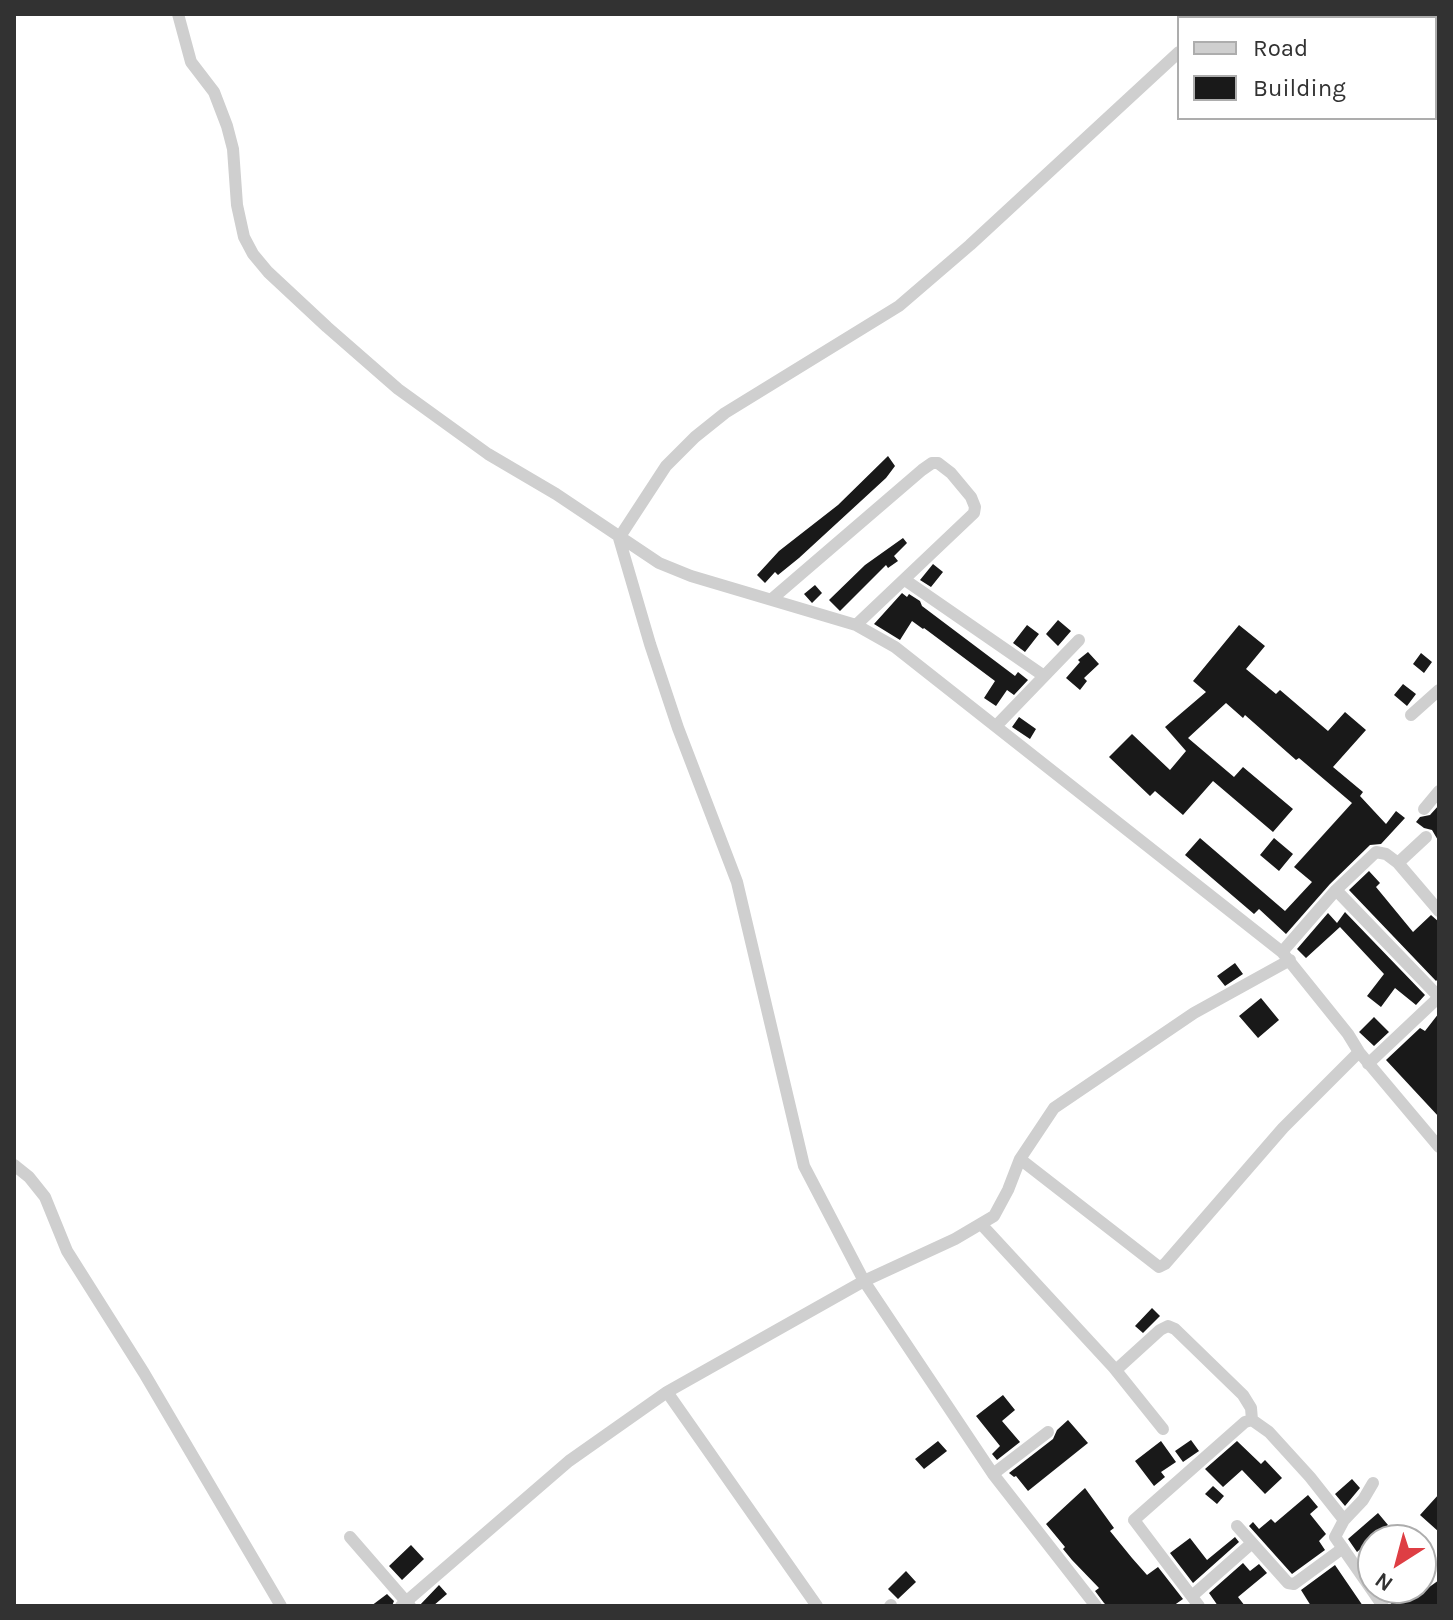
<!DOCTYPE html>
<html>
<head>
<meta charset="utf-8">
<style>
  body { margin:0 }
  #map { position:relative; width:1453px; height:1620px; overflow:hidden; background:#fff; font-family:Karla,sans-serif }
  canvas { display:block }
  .frame { position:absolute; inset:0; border:16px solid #323232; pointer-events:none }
  .legend { position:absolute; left:1177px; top:16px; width:260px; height:104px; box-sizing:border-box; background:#fff; border:2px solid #adadad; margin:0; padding:10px 14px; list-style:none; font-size:24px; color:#323232 }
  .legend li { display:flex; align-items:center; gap:16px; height:40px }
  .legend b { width:40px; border:2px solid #adadad }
  .north { position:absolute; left:1357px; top:1524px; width:80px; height:80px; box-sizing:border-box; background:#fff; border:2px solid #adadad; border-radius:50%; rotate:216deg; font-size:22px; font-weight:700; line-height:32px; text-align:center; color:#323232 }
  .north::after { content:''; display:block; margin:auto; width:28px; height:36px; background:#de3e44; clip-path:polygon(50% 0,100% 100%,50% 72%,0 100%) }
</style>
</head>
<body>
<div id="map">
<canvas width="1453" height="1620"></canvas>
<div class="frame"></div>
<ul class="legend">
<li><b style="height:10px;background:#cfcfcf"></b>Road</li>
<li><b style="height:22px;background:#191919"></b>Building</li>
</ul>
<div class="north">N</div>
</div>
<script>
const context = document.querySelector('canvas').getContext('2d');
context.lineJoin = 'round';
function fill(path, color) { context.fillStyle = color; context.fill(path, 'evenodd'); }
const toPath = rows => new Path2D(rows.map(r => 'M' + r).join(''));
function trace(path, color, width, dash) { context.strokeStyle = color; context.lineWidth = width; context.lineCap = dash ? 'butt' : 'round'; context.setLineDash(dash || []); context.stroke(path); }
fill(toPath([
  [888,456,895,466,886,478,799,558,778,575,775,572,765,583,757,575,779,551,838,505],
  [903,538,907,543,894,556,898,561,888,568,886,565,840,611,829,600,865,565],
  [933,564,943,572,931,587,920,580],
  [815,585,822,593,812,603,804,594],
  [902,593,907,597,909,594,920,601,922,606,1015,676,1018,672,1028,680,1014,695,1007,690,996,706,984,698,995,681,924,628,923,629,912,621,900,640,874,624],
  [1058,620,1071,631,1058,646,1046,634],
  [1027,625,1039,634,1025,652,1013,643],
  [1239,625,1265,646,1246,669,1276,694,1280,690,1328,731,1345,712,1366,730,1333,767,1363,792,1360,796,1386,824,1396,811,1405,818,1381,844,1370,845,1330,884,1286,934,1259,909,1254,914,1185,855,1200,838,1285,911,1312,882,1294,867,1352,803,1299,758,1296,760,1245,715,1243,718,1226,703,1188,738,1234,777,1243,767,1293,809,1273,832,1213,781,1183,815,1155,791,1150,796,1109,757,1132,734,1170,770,1186,751,1165,727,1206,692,1193,681],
  [1088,652,1099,664,1084,678,1087,681,1080,690,1066,678,1080,662,1078,660],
  [1421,653,1432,662,1424,673,1413,664],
  [1403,684,1416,694,1407,706,1394,695],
  [1019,717,1036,729,1030,739,1012,727],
  [1439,805,1439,842,1432,830,1424,828,1416,822,1420,817,1430,815],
  [1274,838,1293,854,1279,871,1260,855],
  [1369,871,1380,883,1376,887,1413,932,1431,915,1439,922,1439,978,1436,981,1349,890],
  [1345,912,1425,995,1416,1005,1395,988,1381,1007,1367,996,1384,974,1340,927,1306,958,1297,949,1328,913,1337,923],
  [1235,963,1243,974,1225,986,1217,976],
  [1261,998,1279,1020,1258,1038,1239,1016],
  [1439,1013,1439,1117,1386,1060,1420,1028,1425,1031],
  [1374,1017,1389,1032,1374,1046,1359,1032],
  [1152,1308,1160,1316,1143,1333,1135,1326],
  [1003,1395,1015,1410,1002,1421,1020,1442,997,1460,992,1454,1000,1446,976,1416],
  [1068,1420,1088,1443,1028,1491,1016,1476,1014,1477,1009,1473,1053,1439,1057,1430],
  [1191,1440,1199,1451,1183,1462,1175,1451],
  [938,1441,947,1451,924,1469,915,1459],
  [1161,1441,1176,1462,1161,1472,1165,1477,1154,1486,1135,1461],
  [1237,1441,1261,1464,1265,1460,1282,1478,1265,1494,1242,1470,1223,1487,1205,1469],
  [1352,1479,1360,1488,1345,1506,1335,1494],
  [1213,1486,1224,1496,1217,1504,1205,1494],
  [1085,1488,1114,1528,1110,1531,1132,1558,1147,1575,1158,1567,1183,1599,1173,1606,1107,1606,1104,1603,1095,1591,1099,1588,1072,1560,1063,1549,1065,1547,1046,1524],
  [1439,1494,1439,1532,1420,1515],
  [1308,1495,1318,1507,1310,1514,1326,1534,1319,1541,1325,1550,1292,1574,1249,1526,1253,1522,1259,1529,1271,1519,1275,1523],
  [1378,1513,1388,1525,1357,1552,1348,1539],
  [1235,1537,1239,1542,1193,1583,1170,1553,1190,1538,1207,1560],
  [411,1545,424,1559,402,1580,389,1566],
  [1243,1563,1250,1571,1259,1564,1267,1573,1238,1597,1245,1606,1218,1606,1209,1593],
  [1335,1565,1363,1606,1311,1606,1301,1590],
  [906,1571,916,1582,898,1599,888,1589],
  [1439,1580,1439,1606,1392,1606,1390,1600,1393,1599,1384,1588,1428,1588],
  [439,1585,447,1594,433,1606,419,1606],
  [387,1594,394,1601,392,1606,371,1606]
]), '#191919');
trace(toPath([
  [178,14,191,62,214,92,227,126,233,149,237,205,244,237,253,254,268,272,327,327,398,389,488,454,556,494,659,563,691,576,856,625,895,647,1282,952,1348,1034,1359,1052,1439,1147],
  [1215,18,1219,14],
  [905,580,1044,676],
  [773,598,922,470,932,463,938,463,951,473,971,497,975,507,974,513,856,625],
  [1411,715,1439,690],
  [997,725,1079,640],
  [1424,809,1439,791],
  [1398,863,1426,837],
  [1336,890,1439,997],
  [1282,952,1336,890,1376,852,1386,854,1398,863,1439,911],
  [1368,1064,1439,997],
  [1020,1159,1159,1267,1165,1264,1283,1128,1359,1052],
  [14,1165,29,1177,45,1197,67,1251,144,1373,281,1606],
  [981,1224,1114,1368,1163,1429],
  [1116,1370,1160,1330,1168,1326,1175,1329,1243,1395,1251,1408,1252,1420],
  [667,1392,817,1606],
  [993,1474,1048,1432],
  [1344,1520,1363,1500,1373,1483],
  [1237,1526,1288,1583,1294,1584,1343,1548],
  [350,1537,410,1606],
  [1192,1596,1252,1543],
  [401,1606,569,1461,667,1392,864,1281,955,1239,994,1216,1008,1190,1020,1159,1054,1108,1194,1013,1290,960],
  [890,1606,891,1605],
  [1096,1606,993,1474,864,1281,804,1166,737,882,678,728,650,644,619,538,666,466,695,437,725,413,899,306,970,245,1179,52],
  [1199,1606,1134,1520,1245,1422,1252,1420,1269,1432,1310,1477,1344,1520,1335,1537,1383,1606]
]), '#cfcfcf', 12);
</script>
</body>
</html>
